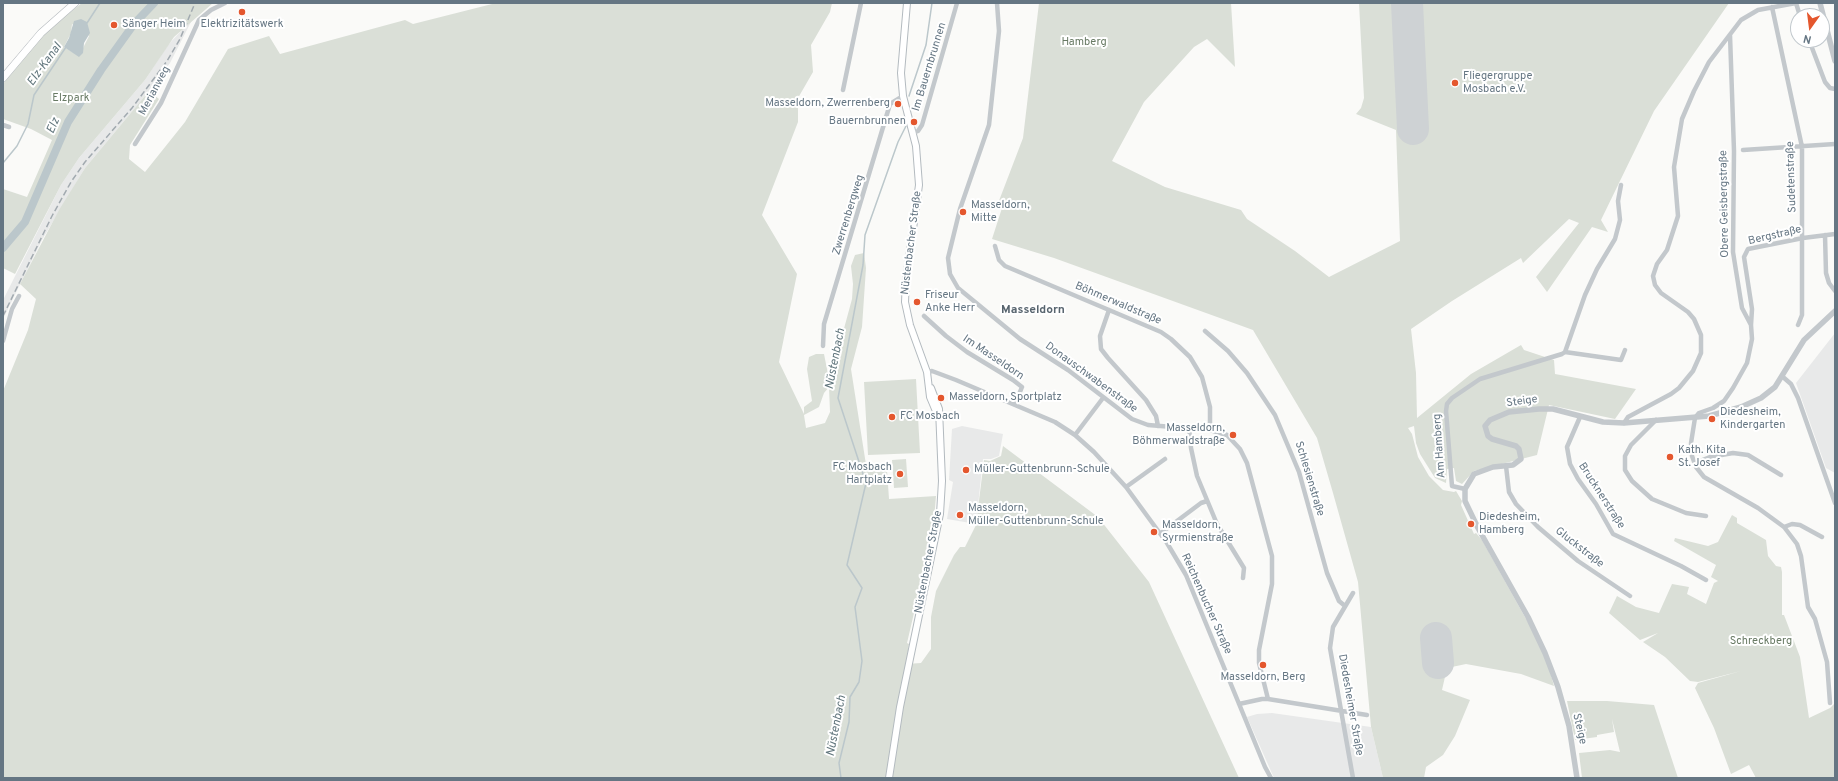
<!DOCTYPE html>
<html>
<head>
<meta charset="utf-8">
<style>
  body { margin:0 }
  #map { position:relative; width:1838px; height:781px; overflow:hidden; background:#fafaf8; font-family:Overpass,sans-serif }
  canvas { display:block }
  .frame { position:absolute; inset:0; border:4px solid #657683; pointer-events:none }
  .north { position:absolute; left:1790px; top:8px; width:40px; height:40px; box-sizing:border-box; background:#fff; border:1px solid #c1c8cd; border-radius:50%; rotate:194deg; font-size:11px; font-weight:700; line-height:16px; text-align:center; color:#657683 }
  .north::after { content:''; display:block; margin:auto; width:14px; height:18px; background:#e4572e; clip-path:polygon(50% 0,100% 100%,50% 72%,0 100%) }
</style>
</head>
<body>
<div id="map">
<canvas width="1838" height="781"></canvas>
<div class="frame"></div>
<div class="north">N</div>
</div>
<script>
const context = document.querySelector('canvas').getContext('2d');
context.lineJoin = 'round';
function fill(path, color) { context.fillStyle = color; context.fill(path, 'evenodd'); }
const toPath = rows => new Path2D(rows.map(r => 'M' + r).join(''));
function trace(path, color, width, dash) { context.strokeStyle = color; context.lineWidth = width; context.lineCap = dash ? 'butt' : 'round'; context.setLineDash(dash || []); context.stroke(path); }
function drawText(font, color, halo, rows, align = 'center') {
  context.font = font + ' Overpass,sans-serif'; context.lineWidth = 4; context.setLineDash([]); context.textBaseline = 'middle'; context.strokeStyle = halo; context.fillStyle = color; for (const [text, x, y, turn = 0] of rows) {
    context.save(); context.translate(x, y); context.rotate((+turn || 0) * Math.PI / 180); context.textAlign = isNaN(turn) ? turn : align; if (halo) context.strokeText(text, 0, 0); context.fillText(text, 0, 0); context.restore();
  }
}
fill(toPath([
  [193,18,170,63,149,91,85,168,42,240,3,319,3,300,61,185,79,158,145,80,168,45],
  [1835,333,1835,473,1826,468,1796,383],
  [962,426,1003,434,999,456,991,459,983,459,976,524,947,519,953,482,949,480,952,429],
  [1272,713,1371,727,1383,778,1274,778,1247,717,1257,714]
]), '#e8e9e9');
fill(toPath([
  [82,3,213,3,174,37,145,80,79,158,61,185,15,274,3,268,3,189,27,197,52,140,31,129,3,119,3,84,28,49,52,26],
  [72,24,89,36,79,56,64,47,71,33],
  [496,3,832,3,830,12,811,45,813,72,798,98,798,122,762,215,797,274,779,362,804,414,804,407,812,401,807,369,809,357,816,354,824,354,829,379,834,381,842,336,852,299,853,284,851,266,855,255,864,253,866,268,862,327,851,369,867,471,887,470,889,499,936,496,933,531,907,643,909,644,906,664,921,663,931,649,931,617,936,591,954,555,960,547,965,547,976,525,984,460,990,461,1001,456,1003,446,1098,517,1149,582,1239,778,3,778,3,391,28,330,36,299,20,284,59,210,85,168,149,91,159,99,130,145,129,159,145,172,185,122,228,49,269,36,280,54,405,20,413,24],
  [829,387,830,412,825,423,806,428,804,415,819,407,824,393],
  [1039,3,1231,3,1235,67,1207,39,1194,47,1144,102,1112,161,1165,187,1241,210,1247,219,1295,251,1329,277,1400,241,1396,130,1356,114,1361,108,1364,98,1359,3,1729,3,1654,111,1601,220,1608,232,1592,227,1547,292,1536,277,1579,223,1569,219,1523,263,1521,258,1452,301,1411,329,1416,373,1417,418,1471,374,1521,345,1524,350,1554,360,1555,374,1636,389,1615,419,1549,405,1537,455,1474,471,1462,484,1456,481,1454,468,1447,469,1446,483,1435,478,1420,454,1416,443,1414,426,1408,428,1412,434,1418,457,1429,476,1443,490,1454,492,1456,491,1462,501,1461,505,1474,534,1476,533,1482,540,1545,653,1554,686,1521,674,1466,664,1447,668,1442,690,1470,700,1455,736,1443,755,1426,767,1424,778,1383,778,1371,727,1358,582,1333,493,1317,438,1253,330,1054,258,992,239,1002,208,997,206,1023,138],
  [916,379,920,453,868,455,864,382],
  [906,459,908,487,894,488,892,460],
  [1732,515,1737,518,1737,523,1766,540,1768,556,1776,566,1781,567,1782,572,1782,615,1784,615,1800,657,1809,718,1830,708,1835,703,1835,778,1756,778,1749,765,1731,774,1714,728,1695,688,1698,683,1741,671,1698,682,1690,681,1665,657,1643,642,1658,633,1640,640,1609,613,1617,596,1636,607,1659,613,1672,584,1689,587,1687,594,1706,604,1714,583,1718,581,1711,577,1716,565,1674,541,1675,538,1708,546,1718,542],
  [1567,701,1607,701,1654,705,1678,778,1582,778,1579,753,1610,750,1620,752,1612,719,1614,732,1597,735,1597,737,1575,740]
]), '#dadfd7');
fill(toPath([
  [81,19,87,22,90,33,84,43,83,53,79,57,64,47,69,38,74,21]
]), '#bbc7cb');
trace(toPath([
  [148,3,151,6],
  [87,23,100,3],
  [909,96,926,45,932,3],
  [3,163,17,146,28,124,34,95,66,47],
  [841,778,839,763,849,722,850,697,859,682,862,661,855,607,862,588,847,565,866,483,838,398,863,265,865,235,898,142,906,126]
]), '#bbc7cb', 1.5);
trace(toPath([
  [3,248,25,222,68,122,101,70,134,24,154,3]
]), '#bbc7cb', 8);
trace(toPath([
  [1407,3,1413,129],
  [1436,638,1438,663]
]), '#ced2d4', 32);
const secondary = toPath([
  [907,3,901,73,903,96,916,146,919,185,906,280,905,302,910,325,927,372,930,397,938,416],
  [889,778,900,707,940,514,942,481,939,409,931,388]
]);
const primary = toPath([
  [3,78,41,33,75,3]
]);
trace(secondary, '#b3babf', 8);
trace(primary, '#b5babe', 8);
trace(toPath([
  [997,3,999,31,989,125,960,209,948,258,950,274,958,288,1020,339,1068,370,1132,419,1148,425,1210,430,1227,435,1240,449,1247,463,1272,556,1272,584,1259,650,1259,663,1268,699],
  [1796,3,1800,16],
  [1772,7,1802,147,1802,315,1798,325],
  [1730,35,1734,151,1733,252,1742,308,1751,325,1752,339,1747,363,1733,388,1724,401,1713,408,1699,413,1695,418,1691,443,1692,456,1696,467,1704,477,1758,508,1784,527,1797,544,1801,556,1808,607,1815,619,1827,662,1830,703],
  [1809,40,1825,82,1830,88,1835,89],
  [843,90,861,3],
  [3,125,9,127],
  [913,133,918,131,922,125,957,3],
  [135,144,161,103,199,20,211,10,225,3],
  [1743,150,1835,144],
  [1825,235,1826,273,1829,283,1835,291],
  [995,246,999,260,1005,266,1161,332,1171,339,1190,357,1202,377,1210,407,1210,430],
  [1109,310,1100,336,1101,349,1108,358,1146,400,1156,416,1158,426],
  [924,316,946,336,967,352,1013,380,1022,387,1015,404],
  [1751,325,1752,309,1744,257,1748,249,1803,238,1835,234],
  [1205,331,1228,351,1247,373,1275,415,1299,472,1327,573,1339,601,1345,606],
  [3,341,12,309,19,296],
  [823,346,824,324,890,104,903,96],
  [1565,352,1621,360,1625,350],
  [927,372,932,371,956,380,1055,422,1075,435,1094,452,1126,487,1167,543,1186,575,1265,767,1271,778],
  [1783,377,1791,384,1798,398,1835,503],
  [1580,417,1567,447,1570,464,1578,479,1596,504,1613,534,1681,566,1706,580],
  [1656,420,1631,445,1625,456,1625,470,1632,481,1652,499,1686,513,1706,516],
  [1624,423,1628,417,1671,394,1679,388,1693,371,1701,353,1701,335,1694,319,1688,312,1661,293,1655,285,1653,276,1657,264,1667,250,1678,216,1674,167,1682,119,1694,91,1709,62,1741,20,1758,10,1796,3],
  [1189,428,1191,448,1197,476,1217,524,1244,568,1243,578],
  [1075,435,1103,398],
  [1695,463,1710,457,1733,453,1748,455,1781,475],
  [1506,466,1509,492,1516,504,1538,527,1578,561,1630,596],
  [1126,487,1165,459],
  [1465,489,1452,486,1446,411,1447,404,1452,398,1480,379,1562,354,1565,352,1585,295,1597,269,1615,239,1620,220,1618,201,1621,185],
  [1784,527,1792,524,1800,525,1822,537],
  [1161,533,1201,503,1207,501],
  [1353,593,1333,627,1330,648,1353,778],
  [1239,704,1262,699,1268,699,1367,715]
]), '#c3c8cc', 4.5);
trace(toPath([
  [1820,3,1835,61],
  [1577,778,1569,726,1558,687,1545,653,1528,617,1478,528,1465,501,1465,489,1474,474,1493,467,1513,465,1521,459,1519,449,1516,446,1492,439,1488,436,1485,426,1490,420,1509,412,1539,409,1553,409,1603,422,1624,423,1709,416,1741,407,1761,398,1775,387,1804,340,1835,311]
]), '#c3c8cc', 5.5);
trace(secondary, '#fff', 6);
trace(primary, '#fff', 7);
trace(toPath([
  [3,316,52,216,71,182,85,162,132,108,167,61,180,39,195,3]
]), '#a2aab0', 1.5, [6, 3]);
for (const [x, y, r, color] of [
  [242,12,4,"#e4572e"],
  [114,25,4,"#e4572e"],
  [1455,83,4,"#e4572e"],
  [898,104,4,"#e4572e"],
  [914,122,4,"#e4572e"],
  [963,212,4,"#e4572e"],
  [917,302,4,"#e4572e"],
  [941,398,4,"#e4572e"],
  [892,417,4,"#e4572e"],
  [1712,419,4,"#e4572e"],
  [1233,435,4,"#e4572e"],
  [1670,457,4,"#e4572e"],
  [966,470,4,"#e4572e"],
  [900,474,4,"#e4572e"],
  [960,515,4,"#e4572e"],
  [1471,524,4,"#e4572e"],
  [1154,532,4,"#e4572e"],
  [1263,665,4,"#e4572e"]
]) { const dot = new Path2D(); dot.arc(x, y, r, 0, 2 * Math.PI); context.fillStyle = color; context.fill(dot); trace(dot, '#fff', 1.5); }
drawText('11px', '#657683', '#fff', [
  ["Sänger Heim",122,25],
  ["Elektrizitätswerk",242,25,"center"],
  ["Fliegergruppe",1463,77],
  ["Mosbach e.V.",1463,90],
  ["Masseldorn, Zwerrenberg",890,104,"right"],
  ["Bauernbrunnen",906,122,"right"],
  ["Masseldorn,",971,206],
  ["Mitte",971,219],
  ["Friseur",925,296],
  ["Anke Herr",925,309],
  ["Masseldorn, Sportplatz",949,398],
  ["Diedesheim,",1720,413],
  ["Kindergarten",1720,426],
  ["FC Mosbach",900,417],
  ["Masseldorn,",1225,429,"right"],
  ["Böhmerwaldstraße",1225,442,"right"],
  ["Kath. Kita",1678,451],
  ["St. Josef",1678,464],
  ["FC Mosbach",892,468,"right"],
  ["Hartplatz",892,481,"right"],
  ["Müller-Guttenbrunn-Schule",974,470],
  ["Masseldorn,",968,509],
  ["Müller-Guttenbrunn-Schule",968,522],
  ["Diedesheim,",1479,518],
  ["Hamberg",1479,531],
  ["Masseldorn,",1162,526],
  ["Syrmienstraße",1162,539],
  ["Masseldorn, Berg",1263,678,"center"]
], 'left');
drawText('11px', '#687a64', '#fff', [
  ["Hamberg",1084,43],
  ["Elzpark",71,99],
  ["Schreckberg",1761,642]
]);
drawText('11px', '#657683', '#fff', [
  ["Im Bauernbrunnen",930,67,-73],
  ["Merianweg",155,91,-62],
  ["Sudetenstraße",1792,177,-92],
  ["Obere Geisbergstraße",1725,204,-91],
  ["Zwerrenbergweg",849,215,-73],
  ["Bergstraße",1775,236,-13],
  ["Nüstenbacher Straße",912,243,-83],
  ["Böhmerwaldstraße",1118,304,23],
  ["Im Masseldorn",993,358,34],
  ["Donauschwabenstraße",1091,378,36],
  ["Steige",1522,402,-8],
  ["Am Hamberg",1440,446,-94],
  ["Schlesienstraße",1309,479,73],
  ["Brucknerstraße",1601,496,57],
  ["Gluckstraße",1579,548,38],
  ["Nüstenbacher Straße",929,562,-79],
  ["Reichenbucher Straße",1206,604,66],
  ["Diedesheimer Straße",1350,705,80],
  ["Steige",1579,729,77]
]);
drawText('italic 12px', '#60757c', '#fff', [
  ["Elz-Kanal",45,65,-54],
  ["Elz",54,126,-66],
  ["Nüstenbach",836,359,-79],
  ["Nüstenbach",837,726,-79]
]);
drawText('bold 12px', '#57646e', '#fff', [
  ["Masseldorn",1033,311]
]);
</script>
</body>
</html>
